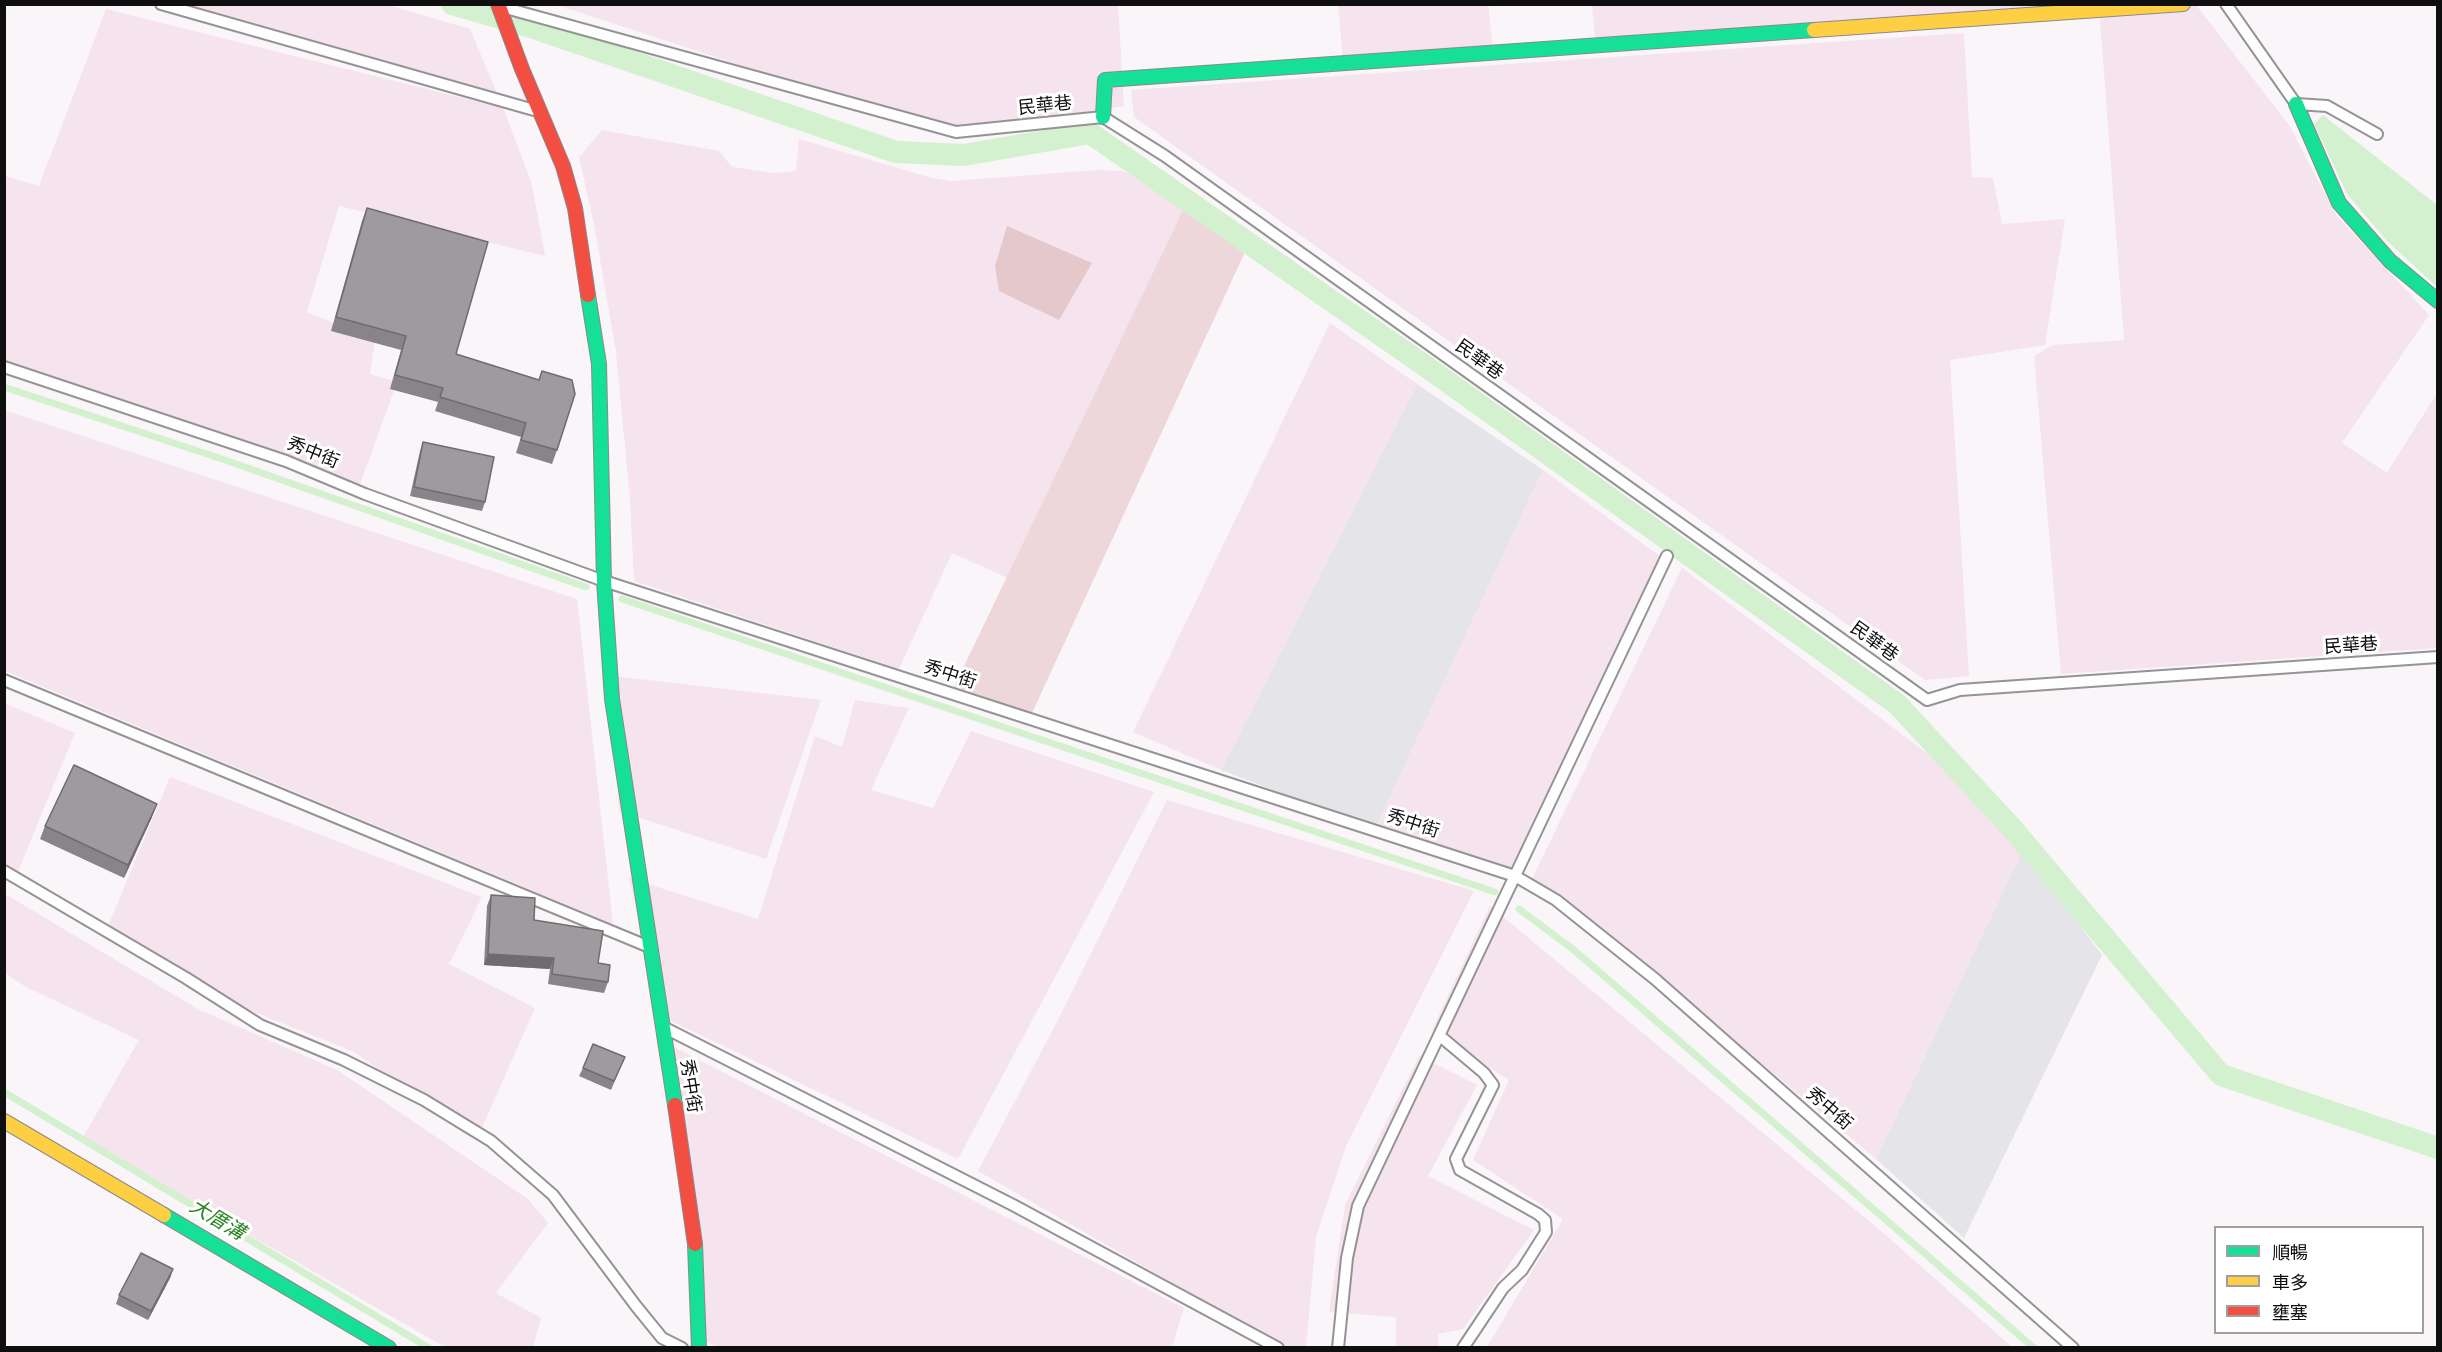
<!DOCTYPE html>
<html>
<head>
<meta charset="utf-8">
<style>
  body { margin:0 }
  #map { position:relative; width:2442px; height:1352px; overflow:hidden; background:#faf5f9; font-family:Lora,"Noto Sans TC",serif }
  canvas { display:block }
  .frame { position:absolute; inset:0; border:6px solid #0f0f0f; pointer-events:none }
  .legend { position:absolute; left:2214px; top:1226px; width:210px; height:108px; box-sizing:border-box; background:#fff; border:2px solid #9f9f9f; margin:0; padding:8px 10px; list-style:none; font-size:18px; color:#0f0f0f }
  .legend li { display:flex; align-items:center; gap:12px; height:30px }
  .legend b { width:30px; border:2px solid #9f9f9f }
</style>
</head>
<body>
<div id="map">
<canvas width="2442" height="1352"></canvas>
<div class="frame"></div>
<ul class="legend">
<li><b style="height:8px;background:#16e098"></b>順暢</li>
<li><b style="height:8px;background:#ffcf43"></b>車多</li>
<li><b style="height:8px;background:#f24e42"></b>壅塞</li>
</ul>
</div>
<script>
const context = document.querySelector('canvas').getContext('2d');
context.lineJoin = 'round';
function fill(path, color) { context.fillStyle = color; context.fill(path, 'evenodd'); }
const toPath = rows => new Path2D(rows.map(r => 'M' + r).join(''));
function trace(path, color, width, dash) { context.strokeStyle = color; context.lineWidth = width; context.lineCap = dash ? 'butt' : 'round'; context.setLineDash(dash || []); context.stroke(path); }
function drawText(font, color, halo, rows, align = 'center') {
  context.font = font + ' Lora,"Noto Sans TC",serif'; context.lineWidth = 6; context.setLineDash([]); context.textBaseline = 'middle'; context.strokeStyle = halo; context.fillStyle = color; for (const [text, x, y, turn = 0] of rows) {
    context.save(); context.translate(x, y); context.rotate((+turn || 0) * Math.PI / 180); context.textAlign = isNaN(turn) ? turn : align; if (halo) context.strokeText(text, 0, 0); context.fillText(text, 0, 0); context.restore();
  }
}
fill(toPath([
  [1417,384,1543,470,1375,829,1221,770],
  [2023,849,2102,955,1964,1238,1876,1159]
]), '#e5e5e9');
fill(toPath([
  [1592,4,2073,5,1595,38],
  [175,5,388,5,470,29,499,98],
  [557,5,1118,5,1124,106,976,130,932,128],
  [1338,5,1488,5,1493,48,1343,60],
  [2099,5,2196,5,2289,125,2336,215,2429,315,2342,443,2387,473,2437,393,2437,648,2061,674,2034,356,2053,345,2124,340],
  [106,9,503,108,531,181,545,256,339,206,307,312,375,340,370,374,397,382,358,490,5,364,5,176,39,186],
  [1964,33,1972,177,1993,178,2002,224,2065,219,2045,345,1950,360,1969,676,1925,680,1134,117,1131,90],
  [602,130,719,151,732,167,774,173,796,171,799,139,932,178,952,181,1098,170,1123,171,1147,179,1184,208,1008,578,952,553,899,669,634,581,630,499,616,352,594,224,579,157],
  [1330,323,1417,384,1221,770,1133,732],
  [4,410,577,599,613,924,5,671],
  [1543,470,1665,560,1520,875,1375,829],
  [1682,568,1957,776,2023,849,1876,1159,1558,893,1532,879],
  [613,676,821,700,766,859,619,811],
  [855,700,909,708,871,790,933,808,971,731,1154,792,958,1159,661,1016,629,878,758,919,815,736,842,747],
  [4,703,75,733,14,881,5,875],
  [170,777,482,897,449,964,535,1008,477,1139,354,1052,214,996,108,926],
  [1167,800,1474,891,1346,1146,1316,1237,1306,1347,1284,1347,978,1171,1057,1022],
  [5,894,198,1009,337,1070,528,1199,548,1223,496,1293,541,1318,533,1347,445,1347,82,1139,139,1040,26,987,5,973],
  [1490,906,1881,1231,2012,1347,1487,1347,1563,1219,1473,1160,1509,1080,1432,1030],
  [666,1043,1184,1308,1172,1347,719,1348,698,1337],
  [1419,1056,1477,1085,1428,1176,1534,1230,1463,1329,1438,1334,1439,1347,1396,1347,1396,1317,1329,1312,1345,1205]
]), '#f5e3ee');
fill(toPath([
  [1184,208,1245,252,1032,713,954,687]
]), '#eed7da');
fill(toPath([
  [1007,226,1092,263,1059,320,999,291,995,266]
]), '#e5c8c9');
fill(toPath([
  [2323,115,2437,205,2437,287,2387,241,2347,194,2314,124]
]), '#d4f1cf');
trace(toPath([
  [4,387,222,459,586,587],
  [622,599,1495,892],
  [1519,909,1574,950,2034,1348],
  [4,1092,429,1348]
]), '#d4f1cf', 7);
trace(toPath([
  [452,4,537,29,896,152,964,155,1090,133,1431,370,1897,704,2011,827,2221,1075,2438,1148]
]), '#d4f1cf', 22);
const lane = toPath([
  [161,4,534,110],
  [2226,4,2296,104,2327,106,2377,134],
  [502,7,956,132,1103,117,1165,156,1927,700,1960,690,2438,657],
  [4,367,286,461,365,494,604,581,1515,876,1556,900,1655,979,2073,1348],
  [4,680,647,946],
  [4,871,186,978,260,1025,344,1060,424,1100,491,1141,553,1195,636,1306,662,1338,682,1348],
  [667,1029,1013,1205,1278,1348],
  [1440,1036,1484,1073,1493,1085,1456,1159,1460,1170,1538,1214,1545,1220,1546,1232,1522,1270,1503,1288,1463,1348],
  [1338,1348,1347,1258,1358,1206,1667,556]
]);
const fast = toPath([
  [2296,104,2339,203,2390,261,2438,301],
  [1103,117,1105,80,1814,30],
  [588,295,599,364,604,581,612,699,675,1105],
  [164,1215,389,1348],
  [695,1244,699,1348]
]);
const slow = toPath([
  [1814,30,2183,4],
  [4,1121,164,1215]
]);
const jam = toPath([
  [498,4,522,69,563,166,575,208,588,295],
  [675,1105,695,1244]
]);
trace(lane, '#959394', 14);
trace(fast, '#8b898b', 16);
trace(slow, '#8b898b', 16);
trace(jam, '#8b898b', 16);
trace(lane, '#fefefe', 10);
trace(fast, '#16e098', 14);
trace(slow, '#ffcf43', 14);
trace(jam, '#f24e42', 14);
fill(toPath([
  [367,208,456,354,539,380,542,371,557,450,552,464,516,453,521,437,435,411,438,402,390,389,401,350,331,331,362,221],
  [423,442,485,502,482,511,410,496,420,451],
  [152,817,124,878,40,839,45,826],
  [491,895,534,920,598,963,608,982,604,993,548,984,550,969,484,965,487,906],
  [625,1057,611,1090,579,1076,583,1068],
  [173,1269,170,1278,148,1320,116,1304,119,1295]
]), '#888488');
fill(toPath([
  [157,804,152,817,124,878,128,865],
  [488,954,554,958,550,969,484,965],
  [173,1269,170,1278,148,1320,151,1311]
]), '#6f6c6f');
const building = toPath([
  [367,208,488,242,456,354,539,380,542,371,572,380,575,394,557,450,521,440,526,423,440,397,443,388,395,375,406,336,336,317,367,208],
  [423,442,494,457,485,502,414,487,423,442],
  [74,765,157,804,128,865,45,826,74,765],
  [491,895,535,898,534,920,603,931,598,963,610,965,608,982,552,974,554,958,488,954,491,895],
  [593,1044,625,1057,614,1081,583,1068,593,1044],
  [141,1253,173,1269,151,1311,119,1295,141,1253]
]);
fill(building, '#9e9a9e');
trace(building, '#6f6c6f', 1.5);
drawText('18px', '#0f0f0f', '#fff', [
  ["民華巷",1045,106,-6],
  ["民華巷",1479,360,36],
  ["秀中街",313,453,22],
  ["民華巷",1874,642,36],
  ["民華巷",2351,646,-4],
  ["秀中街",950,675,18],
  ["秀中街",1413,824,18],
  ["秀中街",690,1086,81],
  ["秀中街",1829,1109,41]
]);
drawText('italic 20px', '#2a8525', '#fff', [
  ["大厝溝",217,1220,31]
]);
</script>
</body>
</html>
